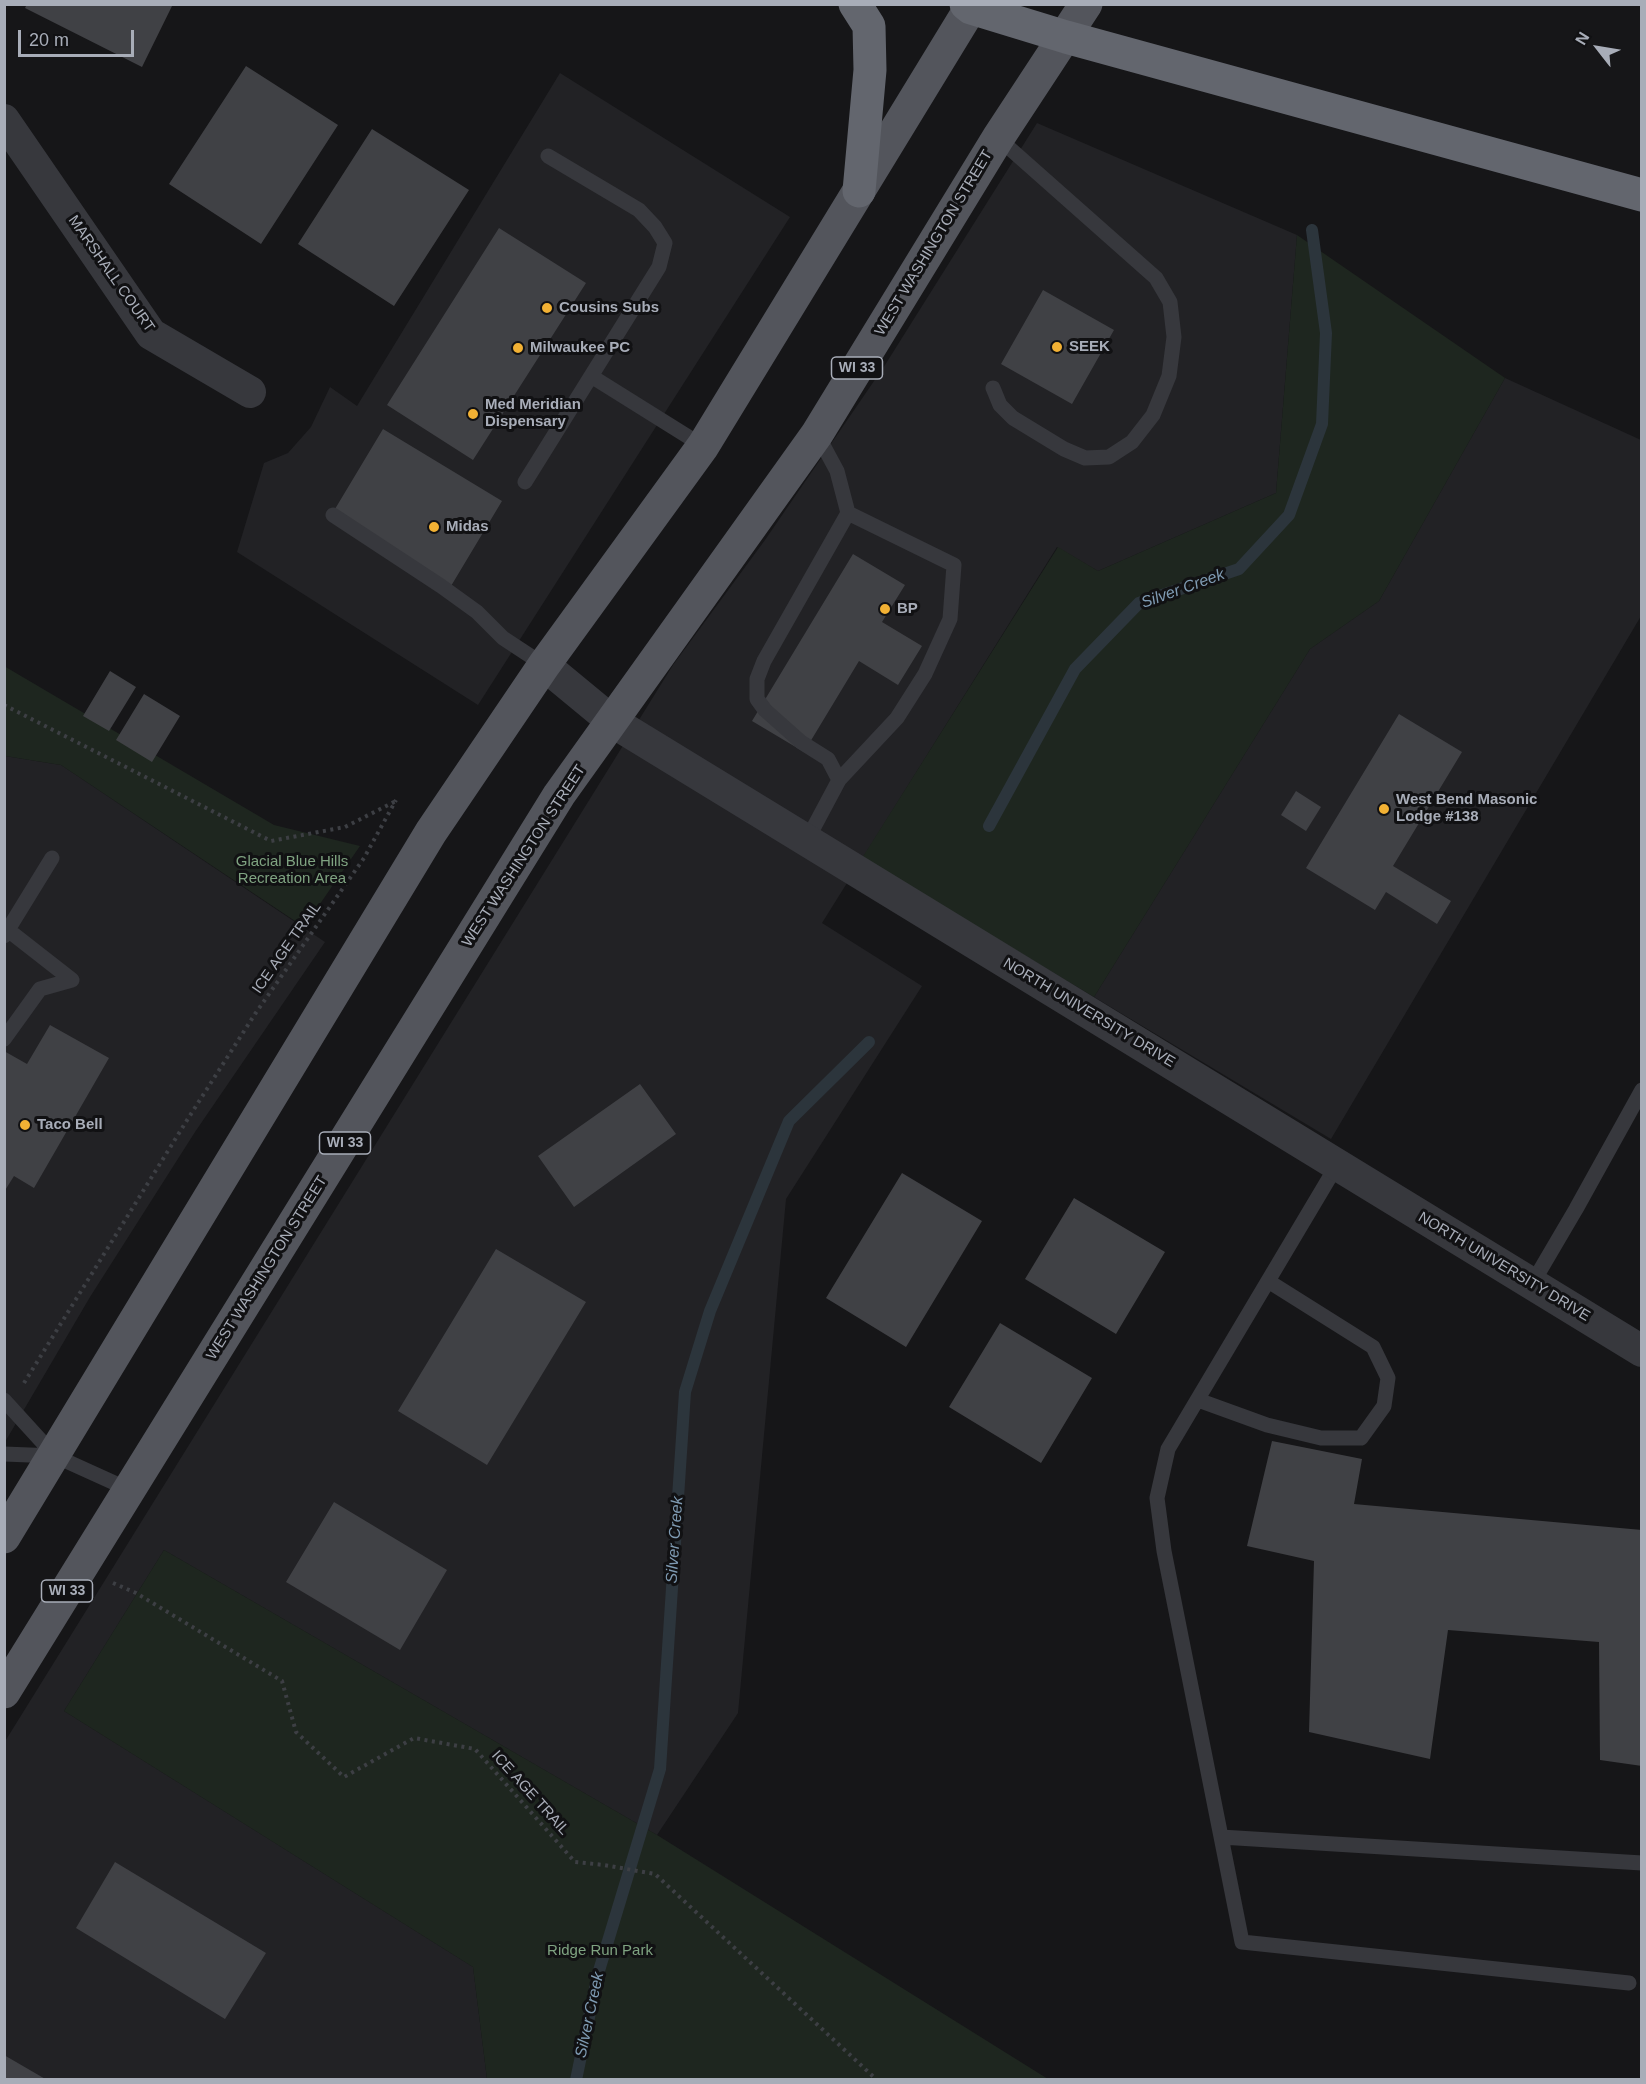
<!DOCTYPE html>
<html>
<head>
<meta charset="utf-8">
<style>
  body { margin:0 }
  #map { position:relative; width:1646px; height:2084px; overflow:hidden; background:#161618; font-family:Helvetica,sans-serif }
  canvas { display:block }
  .frame { position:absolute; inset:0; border:6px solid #a8adb8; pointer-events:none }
  .north { position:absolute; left:1568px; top:18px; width:60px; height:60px; -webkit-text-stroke:4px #111113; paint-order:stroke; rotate:301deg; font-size:16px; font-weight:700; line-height:24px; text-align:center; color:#a8adb8 }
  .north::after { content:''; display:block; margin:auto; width:21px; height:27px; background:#a8adb8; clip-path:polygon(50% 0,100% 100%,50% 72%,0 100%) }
  .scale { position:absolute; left:18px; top:30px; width:116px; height:27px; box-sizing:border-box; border:3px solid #a8adb8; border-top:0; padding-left:8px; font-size:18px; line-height:21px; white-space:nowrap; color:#a8adb8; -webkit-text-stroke:4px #111113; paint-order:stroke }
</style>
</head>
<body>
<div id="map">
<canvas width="1646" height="2084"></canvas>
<div class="frame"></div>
<div class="north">N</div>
<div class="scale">20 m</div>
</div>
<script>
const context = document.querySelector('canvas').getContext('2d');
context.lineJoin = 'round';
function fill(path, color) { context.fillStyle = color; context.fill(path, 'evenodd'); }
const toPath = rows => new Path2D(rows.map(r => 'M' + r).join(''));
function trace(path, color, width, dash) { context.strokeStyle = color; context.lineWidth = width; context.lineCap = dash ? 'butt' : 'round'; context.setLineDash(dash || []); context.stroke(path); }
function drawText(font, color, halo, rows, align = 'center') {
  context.font = font + ' Helvetica,sans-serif'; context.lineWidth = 6; context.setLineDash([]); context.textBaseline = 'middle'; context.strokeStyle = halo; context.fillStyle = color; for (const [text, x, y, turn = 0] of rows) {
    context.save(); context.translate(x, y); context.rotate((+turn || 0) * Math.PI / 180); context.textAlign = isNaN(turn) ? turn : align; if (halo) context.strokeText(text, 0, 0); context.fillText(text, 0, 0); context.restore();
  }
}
fill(toPath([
  [560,73,790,217,478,705,237,552,264,463,288,453,311,427,330,387,357,406],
  [1037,123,1297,235,1276,493,1098,571,1057,547,822,923,922,986,786,1199,738,1713,657,1835,164,1550,64,1711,473,1967,487,2079,5,2079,4,1743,673,665,765,540,885,365],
  [1505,378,1641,440,1641,616,1331,1139,1094,997,1310,649,1379,601],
  [5,756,61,765,325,942,195,1132,90,1297,5,1442]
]), '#222225');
fill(toPath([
  [1297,235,1505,378,1379,601,1310,649,1094,997,862,858,1058,547,1098,571,1276,493],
  [4,666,274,825,360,846,304,927,61,765,5,756],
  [164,1550,657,1835,1048,2079,487,2079,473,1967,64,1711]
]), '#1e261f');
trace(toPath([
  [989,826,1075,669,1139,603,1239,569,1289,515,1322,424,1326,333,1312,230],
  [576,2080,598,1974,660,1769,685,1392,710,1311,789,1121,869,1042]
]), '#2c353c', 12);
fill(toPath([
  [27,4,173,4,142,67,25,8],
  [246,66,338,125,261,244,169,184],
  [372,129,469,190,394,306,298,244],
  [499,228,586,283,473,460,387,405],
  [1043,290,1114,330,1072,404,1001,364],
  [383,429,502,501,451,586,332,514],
  [853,554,905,585,882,622,922,646,898,685,859,661,804,752,752,721],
  [110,671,136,687,109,731,83,716],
  [144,694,180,716,152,762,116,740],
  [1399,714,1462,752,1393,866,1451,901,1437,924,1386,892,1375,910,1306,868],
  [1296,791,1321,807,1306,831,1281,815],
  [50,1025,109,1058,34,1188,14,1176,4,1192,4,1051,27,1064],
  [640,1084,676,1134,574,1207,538,1156],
  [902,1173,982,1221,906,1347,826,1298],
  [1074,1198,1165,1252,1116,1334,1025,1279],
  [496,1249,586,1302,487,1465,398,1411],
  [1000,1323,1092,1378,1041,1463,949,1407],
  [1272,1441,1362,1459,1354,1504,1642,1530,1642,1766,1600,1760,1599,1642,1448,1630,1430,1759,1309,1732,1314,1561,1247,1546],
  [334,1502,447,1570,400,1650,286,1582],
  [115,1862,266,1953,225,2019,76,1928],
  [4,2055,47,2080,4,2080]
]), '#404145');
trace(toPath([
  [4,705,271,841,345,827,396,801],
  [24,1383,189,1117,255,1014,364,858,396,800],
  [113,1583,136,1593,282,1681,296,1732,344,1777,414,1738,475,1749,575,1862,604,1865,655,1874,877,2080]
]), '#3d3f44', 4, [3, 4.5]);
trace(toPath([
  [591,376,703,446],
  [993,388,1000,405,1013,418,1064,449,1085,458,1109,457,1132,442,1153,415,1169,376,1174,337,1170,302,1156,278,998,138],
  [817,434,837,471,848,513,954,565,950,619,925,674,897,718,839,780],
  [525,482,659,267,665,243,655,227,639,210,548,156],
  [333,515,441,586,477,612,503,638,544,665],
  [807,840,839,780,828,759,801,742,765,710,757,699,757,679,764,661,848,513],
  [8,930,72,980],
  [4,936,52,858],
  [4,1039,40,989,72,980],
  [1337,1165,1168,1449,1157,1498,1164,1551,1242,1942,1629,1983],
  [1532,1284,1576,1209,1642,1090],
  [4,1400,55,1456],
  [1198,1400,1267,1425,1321,1438,1361,1438,1384,1406,1388,1378,1373,1347,1268,1281],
  [4,1454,55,1456,130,1490],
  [1221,1837,1642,1863]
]), '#37383d', 15);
trace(toPath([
  [4,120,151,334,250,392],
  [544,665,613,722,1642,1351]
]), '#37383d', 32);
trace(toPath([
  [4,1537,431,832,544,665,703,446,973,4],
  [4,1692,559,795,817,434,998,138,1086,4]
]), '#53555c', 33);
trace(toPath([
  [855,4,869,26,870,70,859,191],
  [966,4,971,8,1066,37,1642,195]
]), '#63666e', 33);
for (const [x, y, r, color] of [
  [547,308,6,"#f2b134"],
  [1057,347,6,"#f2b134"],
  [518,348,6,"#f2b134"],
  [473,414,6,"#f2b134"],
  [434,527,6,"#f2b134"],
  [885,609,6,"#f2b134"],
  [1384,809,6,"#f2b134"],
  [25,1125,6,"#f2b134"]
]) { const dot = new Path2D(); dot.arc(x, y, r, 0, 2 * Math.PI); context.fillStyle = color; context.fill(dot); trace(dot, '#111113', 2); }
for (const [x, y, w] of [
  [857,368,51],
  [345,1143,51],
  [67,1591,51]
]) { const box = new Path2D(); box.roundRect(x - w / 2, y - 11, w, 22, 4.5); context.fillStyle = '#111113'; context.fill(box); trace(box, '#a8adb8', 1.5); }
drawText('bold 14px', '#a8adb8', null, [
  ["WI 33",857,368],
  ["WI 33",345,1143],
  ["WI 33",67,1591]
]);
drawText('15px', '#a8adb8', '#111113', [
  ["WEST WASHINGTON STREET",934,243,-59],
  ["MARSHALL COURT",111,274,55],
  ["WEST WASHINGTON STREET",524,856,-57],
  ["ICE AGE TRAIL",287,948,-55],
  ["NORTH UNIVERSITY DRIVE",1089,1013,31],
  ["NORTH UNIVERSITY DRIVE",1504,1267,31],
  ["WEST WASHINGTON STREET",267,1268,-58],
  ["ICE AGE TRAIL",530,1793,48]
]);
drawText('bold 15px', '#a8adb8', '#111113', [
  ["Cousins Subs",559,308],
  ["SEEK",1069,347],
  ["Milwaukee PC",530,348],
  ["Med Meridian",485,405],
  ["Dispensary",485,422],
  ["Midas",446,527],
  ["BP",897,609],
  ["West Bend Masonic",1396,800],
  ["Lodge #138",1396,817],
  ["Taco Bell",37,1125]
], 'left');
drawText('15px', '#7fa381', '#111113', [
  ["Glacial Blue Hills",292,862],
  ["Recreation Area",292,879],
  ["Ridge Run Park",600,1951]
]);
drawText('italic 16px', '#7f9bb3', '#111113', [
  ["Silver Creek",1183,589,-20],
  ["Silver Creek",675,1540,-86],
  ["Silver Creek",590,2015,-78]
]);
</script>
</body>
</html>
